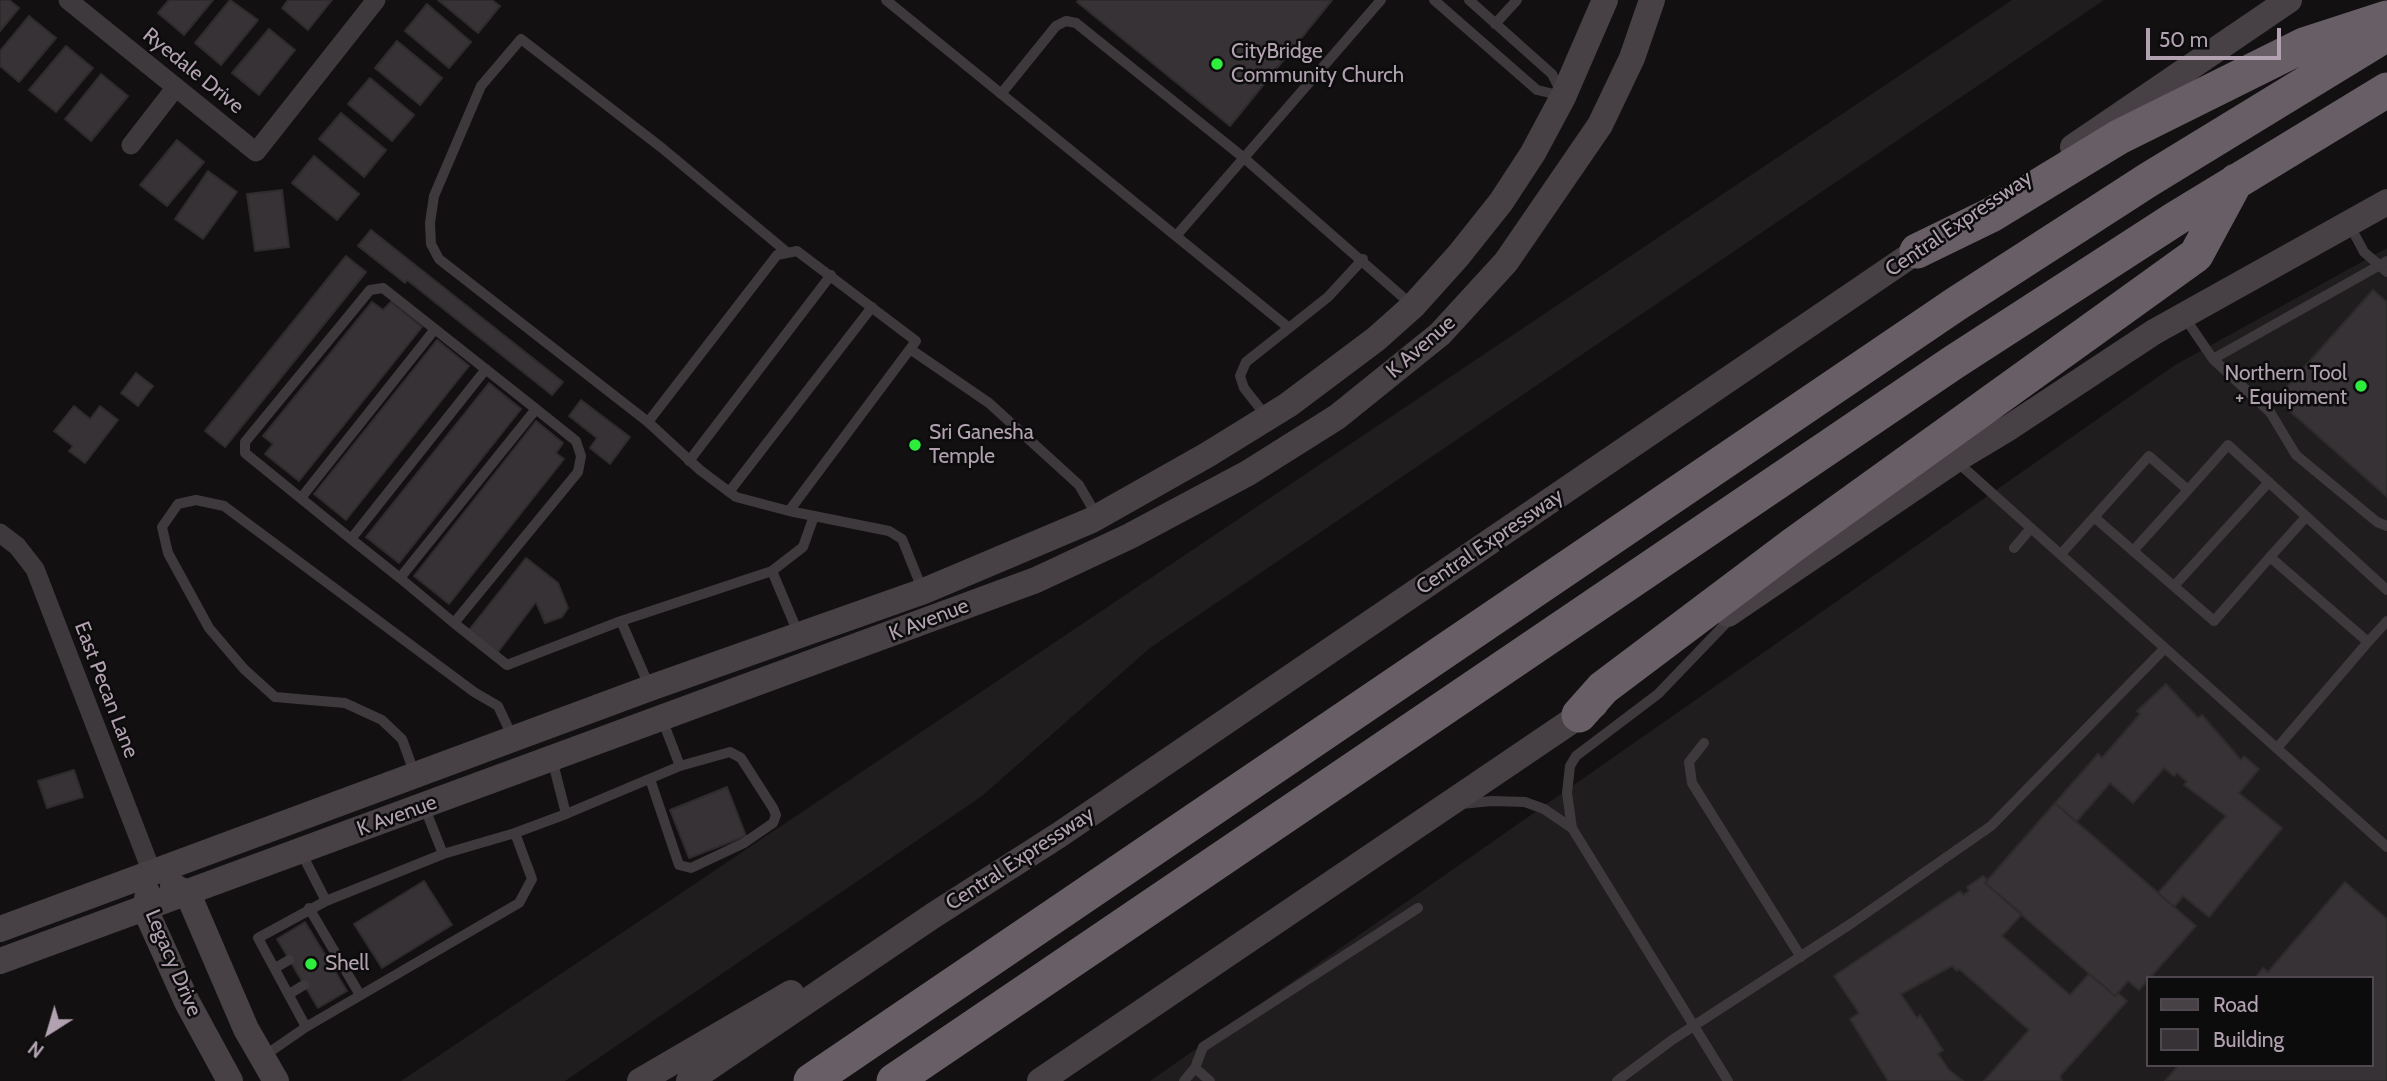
<!DOCTYPE html>
<html>
<head>
<meta charset="utf-8">
<style>
  body { margin:0 }
  #map { position:relative; width:2387px; height:1081px; overflow:hidden; background:#121011; font-family:Cabin,sans-serif }
  canvas { display:block }
  .legend { position:absolute; left:2146px; top:976px; width:228px; height:91px; box-sizing:border-box; background:#0d0c0c; border:2px solid #4f484e; margin:0; padding:9px 12px; list-style:none; font-size:21px; color:#b2a2b1 }
  .legend li { display:flex; align-items:center; gap:14px; height:35px }
  .legend b { width:35px; border:2px solid #4f484e }
  .north { position:absolute; left:14px; top:997px; width:70px; height:70px; -webkit-text-stroke:5px #0d0c0c; paint-order:stroke; rotate:217deg; font-size:19px; font-weight:700; line-height:28px; text-align:center; color:#b2a2b1 }
  .north::after { content:''; display:block; margin:auto; width:24px; height:32px; background:#b2a2b1; clip-path:polygon(50% 0,100% 100%,50% 72%,0 100%) }
  .scale { position:absolute; left:2146px; top:28px; width:135px; height:32px; box-sizing:border-box; border:4px solid #b2a2b1; border-top:0; padding-left:9px; font-size:21px; line-height:24px; white-space:nowrap; color:#b2a2b1; -webkit-text-stroke:5px #0d0c0c; paint-order:stroke }
</style>
</head>
<body>
<div id="map">
<canvas width="2387" height="1081"></canvas>
<ul class="legend">
<li><b style="height:9px;background:#474045"></b>Road</li>
<li><b style="height:19px;background:#373236"></b>Building</li>
</ul>
<div class="north">N</div>
<div class="scale">50 m</div>
</div>
<script>
const context = document.querySelector('canvas').getContext('2d');
context.lineJoin = 'round';
function fill(path, color) { context.fillStyle = color; context.fill(path, 'evenodd'); }
const toPath = rows => new Path2D(rows.map(r => 'M' + r).join(''));
function trace(path, color, width, dash) { context.strokeStyle = color; context.lineWidth = width; context.lineCap = dash ? 'butt' : 'round'; context.setLineDash(dash || []); context.stroke(path); }
function drawText(font, color, halo, rows, align = 'center') {
  context.font = font + ' Cabin,sans-serif'; context.lineWidth = 5; context.setLineDash([]); context.textBaseline = 'middle'; context.strokeStyle = halo; context.fillStyle = color; for (const [text, x, y, turn = 0] of rows) {
    context.save(); context.translate(x, y); context.rotate((+turn || 0) * Math.PI / 180); context.textAlign = isNaN(turn) ? turn : align; if (halo) context.strokeText(text, 0, 0); context.fillText(text, 0, 0); context.restore();
  }
}
fill(toPath([
  [2012,0,2104,0,1150,648,982,796,565,1081,401,1081],
  [2387,248,2387,1081,1150,1081,2175,365],
  [2147,978,2371,978,2371,1065,2147,1065]
]), '#1f1d1e');
const building = toPath([
  [0,0,9,0,19,8,0,31,0,0],
  [169,0,213,0,184,35,158,13,169,0],
  [230,0,258,20,221,65,195,43,230,0],
  [288,0,332,0,308,30,282,8,288,0],
  [438,0,492,0,500,6,478,33,438,0],
  [1079,0,1332,0,1230,126,1077,2,1079,0],
  [427,4,471,42,449,68,405,31,427,4],
  [29,16,56,38,19,82,0,66,0,51,29,16],
  [269,29,295,50,259,95,232,73,269,29],
  [397,41,442,78,420,105,375,68,397,41],
  [66,46,93,68,56,112,29,90,66,46],
  [101,74,128,96,91,141,65,119,101,74],
  [370,78,414,115,392,141,348,104,370,78],
  [341,113,386,150,364,177,319,139,341,113],
  [177,140,204,162,167,206,140,185,177,140],
  [314,156,359,194,337,220,292,183,314,156],
  [208,171,237,192,203,239,175,219,208,171],
  [282,190,289,247,255,251,247,194,282,190],
  [371,230,563,382,552,395,407,280,405,283,358,246,371,230],
  [346,256,366,272,225,447,205,431,346,256],
  [2373,290,2387,302,2387,497,2276,399,2373,290],
  [372,302,383,310,391,302,422,327,299,481,265,454,273,444,263,436,372,302],
  [437,340,469,366,346,520,314,494,437,340],
  [136,373,153,386,138,406,121,393,136,373],
  [489,383,521,409,399,563,366,537,489,383],
  [581,400,630,437,610,464,590,448,597,438,569,416,581,400],
  [74,406,90,419,100,406,118,420,85,463,69,451,73,446,54,431,74,406],
  [536,421,563,443,556,453,564,459,449,604,414,576,536,421],
  [526,558,558,583,568,608,562,617,545,623,536,602,498,652,469,630,526,558],
  [2166,684,2198,718,2202,715,2241,760,2244,756,2259,769,2239,793,2282,828,2209,917,2183,896,2174,907,2158,893,2226,816,2184,785,2187,782,2177,773,2174,776,2164,768,2133,803,2110,783,2076,822,2055,803,2098,754,2102,758,2140,714,2137,711,2166,684],
  [74,770,83,797,47,808,38,781,74,770],
  [727,787,746,836,689,858,670,810,727,787],
  [2055,803,2196,926,2139,990,2128,981,2115,996,1985,883,2055,803],
  [1983,876,1988,880,1985,883,2022,914,2002,936,2070,995,2089,974,2115,996,2118,993,2127,1001,2060,1076,2062,1081,1984,1081,2029,1030,1959,969,1957,971,1952,966,1901,994,1917,1018,1920,1015,1943,1050,1938,1054,1949,1070,1963,1081,1888,1081,1850,1019,1859,1013,1834,976,1960,891,1963,895,1969,891,1967,887,1983,876],
  [424,881,452,925,382,968,354,924,424,881],
  [2345,882,2387,919,2387,1081,2165,1081,2179,1065,2371,1065,2371,978,2255,978,2263,968,2268,972,2345,882],
  [305,922,347,991,318,1008,277,939,305,922]
]);
fill(building, '#373236');
trace(building, '#2e2b2c', 2);
trace(toPath([
  [886,0,1289,328],
  [1434,0,1537,90,1563,96],
  [1469,0,1552,74,1560,90],
  [1495,24,1517,0],
  [1001,94,1056,26,1066,21,1076,23,1244,158,1413,306],
  [2349,224,2364,252,2387,272],
  [1176,236,1381,0],
  [2185,318,2213,359,2270,412,2296,455,2377,522,2387,526],
  [910,349,989,403,1079,485,1097,516],
  [2213,359,2387,261],
  [1266,416,1244,388,1240,376,1246,362,1328,297,1363,259],
  [648,422,439,259,431,244,430,223,434,196,481,86,521,39,662,148,788,253],
  [1955,460,2387,847],
  [689,461,831,275],
  [729,492,872,307],
  [301,498,435,329],
  [789,511,916,341,797,251,777,255,648,422,700,470,736,497,789,511,889,531,902,539,923,591],
  [2094,517,2214,621,2270,557,2368,642,2387,621],
  [351,539,486,369],
  [2014,548,2031,528],
  [2133,551,2188,490],
  [2061,554,2149,456,2188,490,2228,445,2387,590],
  [2270,557,2306,517],
  [772,571,803,547,814,516],
  [400,578,536,409],
  [2174,586,2269,482],
  [621,621,772,571,799,635],
  [454,623,578,472,581,456,576,441,536,409,383,288,370,290,245,442,245,453,351,539,400,578,454,623,507,665,621,621,650,688],
  [1704,743,1689,762,1692,783,1801,957],
  [2277,748,2368,642],
  [414,772,402,739,382,720,345,703,275,697,244,669,209,628,168,553,162,527,178,504,196,500,224,506,474,692,498,706,512,736],
  [650,779,679,865,691,868,744,843,773,823,776,815,773,808,741,758,730,752,680,766],
  [1461,804,1492,801,1525,802,1544,809,1572,828],
  [566,814,680,766,662,719],
  [515,833,566,814,552,759],
  [301,852,326,901,443,854],
  [309,908,360,995],
  [275,968,289,960],
  [289,994,304,985],
  [306,1027,258,938,326,901],
  [264,1056,306,1027,519,903,532,879,515,833,443,854,424,806],
  [1195,1068,1203,1047,1418,908],
  [1184,1081,1195,1068,1210,1081],
  [1617,1081,1672,1040,1852,923,1991,826,2165,648],
  [1728,1081,1572,828,1567,793,1570,766,1576,756,1658,694,1732,617]
]), '#3e393c', 10);
trace(toPath([
  [68,0,256,152,376,0],
  [131,145,176,87],
  [0,533,17,546,35,569,153,875]
]), '#3e393c', 19);
trace(toPath([
  [2073,147,2289,0],
  [1728,614,1955,460,2010,427,2154,332,2387,202],
  [173,886,188,894,246,1029,276,1081],
  [148,894,145,909,187,1002,230,1081],
  [0,929,650,688,924,591,1092,520,1207,455,1288,405,1376,339,1413,306,1458,256,1501,202,1533,153,1563,97,1605,0],
  [0,961,1036,580,1130,536,1248,473,1337,417,1440,334,1506,262,1600,125,1632,58,1652,0],
  [640,1081,791,993],
  [689,1081,934,915,1059,835,1933,240],
  [1040,1081,1595,705]
]), '#474045', 26);
trace(toPath([
  [1917,251,1991,215,2119,137,2304,45,2387,18],
  [1579,715,1603,688,1793,545,2196,255,2236,181],
  [811,1081,1956,304,2148,180,2387,34],
  [894,1081,1954,362,2175,219,2387,90]
]), '#685e66', 35);
for (const [x, y, r, color] of [
  [1217,64,7,"#2ded3d"],
  [2361,386,7,"#2ded3d"],
  [915,445,7,"#2ded3d"],
  [311,964,7,"#2ded3d"]
]) { const dot = new Path2D(); dot.arc(x, y, r, 0, 2 * Math.PI); context.fillStyle = color; context.fill(dot); trace(dot, '#0d0c0c', 2.5); }
drawText('21px', '#b2a2b1', '#0d0c0c', [
  ["CityBridge",1231,52],
  ["Community Church",1231,76],
  ["Northern Tool",2347,374,"right"],
  ["+ Equipment",2347,398,"right"],
  ["Sri Ganesha",929,433],
  ["Temple",929,457],
  ["Shell",325,964]
], 'left');
drawText('21px', '#b2a2b1', '#0d0c0c', [
  ["Ryedale Drive",193,71,39],
  ["Central Expressway",1959,224,-34],
  ["K Avenue",1421,347,-41],
  ["Central Expressway",1490,542,-34],
  ["K Avenue",929,620,-21],
  ["East Pecan Lane",106,690,69],
  ["K Avenue",397,816,-20],
  ["Central Expressway",1020,859,-33],
  ["Legacy Drive",173,963,67]
]);
</script>
</body>
</html>
